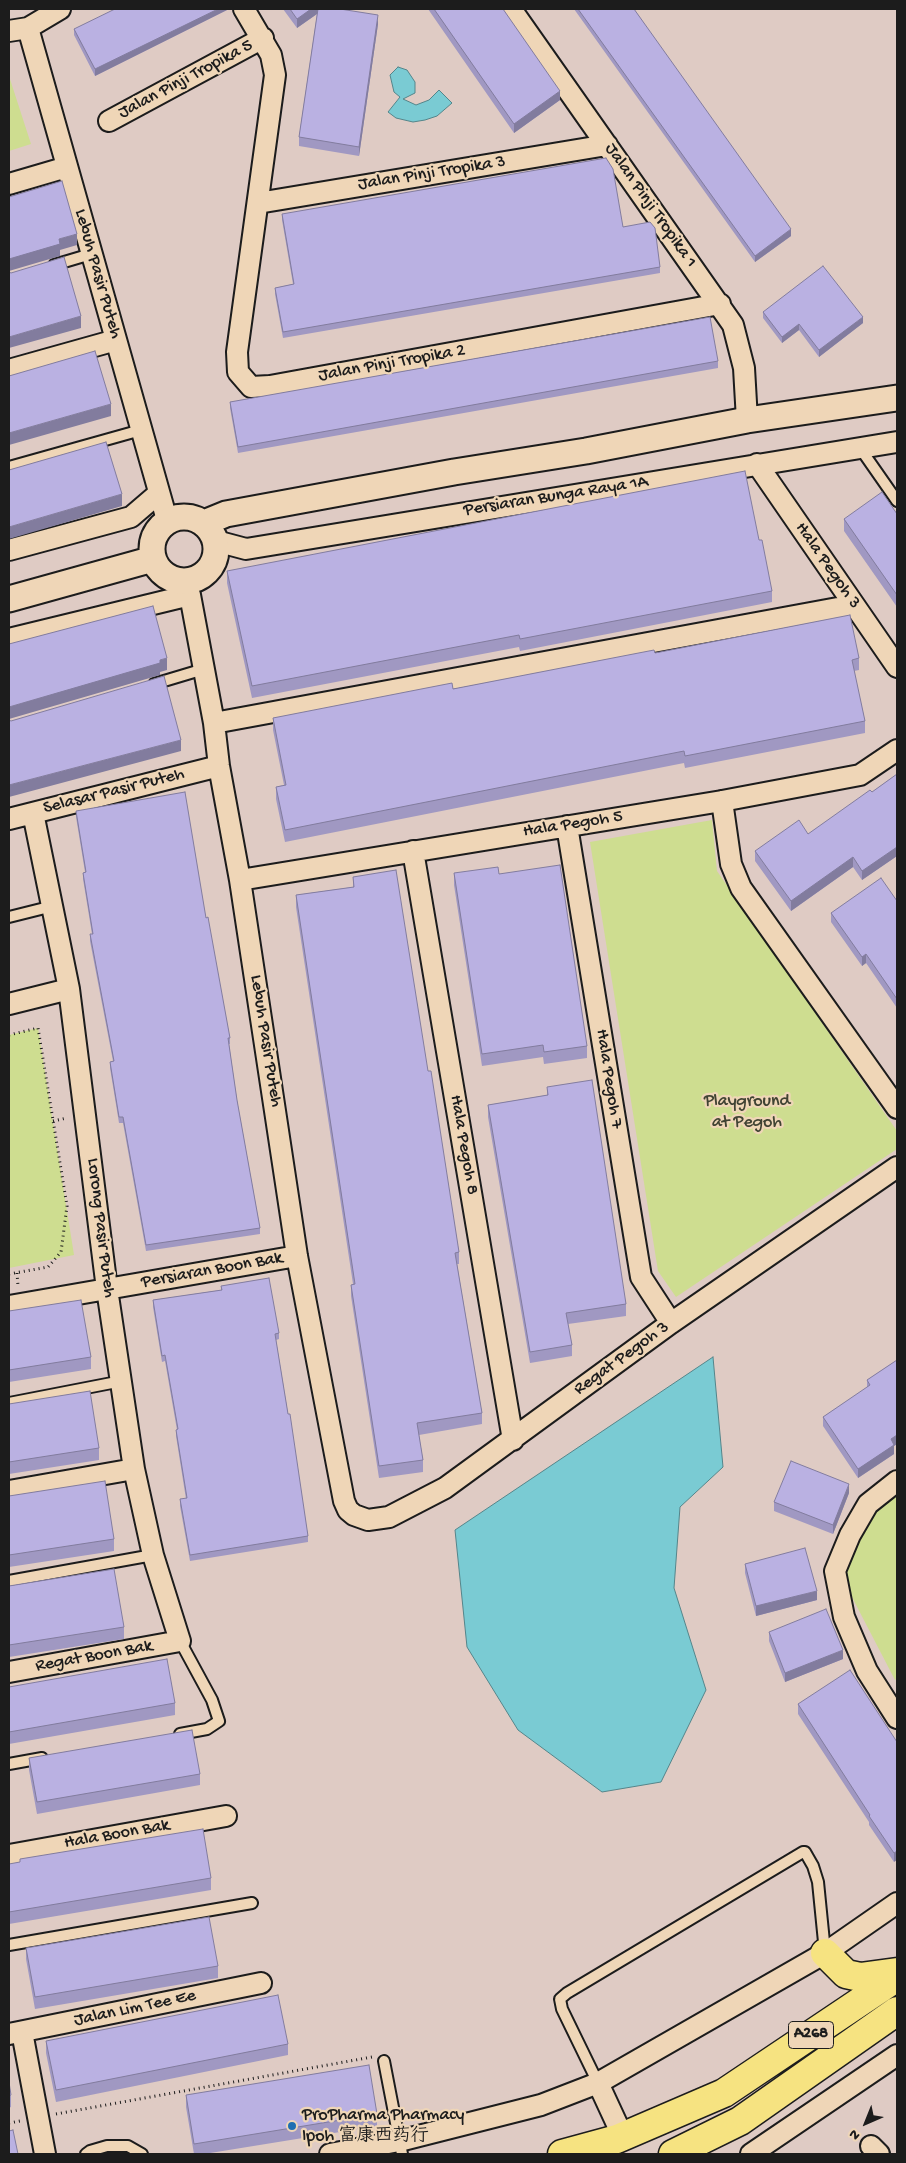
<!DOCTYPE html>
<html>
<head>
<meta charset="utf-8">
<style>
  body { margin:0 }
  #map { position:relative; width:906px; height:2163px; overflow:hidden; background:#dfcbc4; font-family:"Gochi Hand",sans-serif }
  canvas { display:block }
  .frame { position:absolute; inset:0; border:10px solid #1c1c1c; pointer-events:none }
  .north { position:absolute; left:841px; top:2098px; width:50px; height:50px; -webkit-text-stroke:4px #efd6b7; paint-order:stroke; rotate:224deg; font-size:14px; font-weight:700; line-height:20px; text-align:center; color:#1c1c1c }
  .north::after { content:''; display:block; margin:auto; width:18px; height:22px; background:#1c1c1c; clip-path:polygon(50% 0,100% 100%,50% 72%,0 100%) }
</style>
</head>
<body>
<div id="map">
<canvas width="906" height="2163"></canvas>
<div class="frame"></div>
<div class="north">N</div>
</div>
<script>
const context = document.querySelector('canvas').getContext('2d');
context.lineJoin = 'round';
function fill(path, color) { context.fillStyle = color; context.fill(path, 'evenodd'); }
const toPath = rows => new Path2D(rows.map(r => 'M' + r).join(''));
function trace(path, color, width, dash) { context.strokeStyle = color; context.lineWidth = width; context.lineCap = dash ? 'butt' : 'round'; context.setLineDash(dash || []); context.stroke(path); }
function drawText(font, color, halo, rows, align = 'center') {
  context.font = font + ' "Gochi Hand","LXGW WenKai TC",sans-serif'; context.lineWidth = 4.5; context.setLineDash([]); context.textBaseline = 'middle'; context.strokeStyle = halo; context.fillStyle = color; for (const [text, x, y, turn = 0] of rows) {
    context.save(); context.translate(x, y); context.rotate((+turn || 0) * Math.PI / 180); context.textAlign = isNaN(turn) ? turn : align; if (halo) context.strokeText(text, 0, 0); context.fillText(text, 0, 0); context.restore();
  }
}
fill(toPath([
  [9,76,31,144,9,151],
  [712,820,717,871,897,1131,897,1149,676,1297,658,1271,590,842],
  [38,1028,74,1255,9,1268,9,1035],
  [897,1495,897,1678,895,1680,840,1574,875,1513]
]), '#cedd90');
const water = toPath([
  [398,67,407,70,415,82,415,93,403,99,416,105,429,100,439,90,452,103,437,116,425,120,413,122,396,118,388,112,400,97,394,92,390,75,398,67],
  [713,1357,723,1467,680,1507,674,1588,706,1690,661,1782,602,1792,518,1730,467,1647,455,1530,713,1357]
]);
fill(water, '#7acbd3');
trace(water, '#54858a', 1);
const service = toPath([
  [54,265,91,254],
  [860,448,897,501],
  [9,467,141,430],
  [154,684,204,669],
  [9,917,53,906],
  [9,1403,122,1381],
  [9,1581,153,1555],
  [180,1734,207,1729,219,1721,212,1700,180,1641],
  [9,1764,42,1758],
  [9,1945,252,1903],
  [384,2061,402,2154],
  [598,2083,562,2009,560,1999,567,1993,803,1852,805,1852,813,1866,818,1882,825,1952],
  [86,2154,90,2151,107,2146,128,2146,142,2154]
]);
const minor = toPath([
  [244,9,271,55,275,75,237,352,238,372,251,387,270,386,720,304],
  [511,9,733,325,744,368,747,420],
  [28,28,167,520],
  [9,31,28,28,60,9],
  [109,121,263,38],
  [9,184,67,167],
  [258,203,607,145],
  [9,370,116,340],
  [757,464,897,667],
  [216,541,246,549,897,442],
  [9,550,131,517,159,493],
  [185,581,190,595,214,723,219,766,240,880,297,1256,344,1501,348,1510,354,1515,368,1520,389,1517,445,1488,671,1323,897,1167],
  [9,639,190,595],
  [214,723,854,605],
  [722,801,731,864,741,888,897,1108],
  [9,819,219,766],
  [567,826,641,1277,671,1323],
  [413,851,513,1440],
  [240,880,722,801,860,775,897,750],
  [9,1004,69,989],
  [9,1306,297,1256],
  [897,1481,868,1504,850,1535,835,1571,844,1617,867,1671,897,1718],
  [9,1491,134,1469],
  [9,1672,180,1641,153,1555,134,1469,107,1289,69,989,33,813],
  [9,1855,226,1816],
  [22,2032,45,2154],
  [9,2034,261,1983],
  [598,2083,623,2137],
  [871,2146,879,2154],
  [330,2154,399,2141,541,2105,598,2083,825,1953,897,1903],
  [751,2154,897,2055]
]);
const tertiary = toPath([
  '152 549a32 32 0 1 1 64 0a32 32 0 1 1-64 0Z',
  [204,523,226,514,454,472,586,451,747,420,897,398],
  [9,599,153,559]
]);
const primary = toPath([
  [825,1953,846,1974,860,1977,897,1972],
  [562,2154,617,2139,724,2093,897,1977],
  [673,2154,740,2121,897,2011]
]);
trace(service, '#1c1c1c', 14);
trace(minor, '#1c1c1c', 24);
trace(tertiary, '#1c1c1c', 29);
trace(primary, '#1c1c1c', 31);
trace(toPath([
  [9,1035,38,1028,67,1206,61,1252,48,1267,9,1274],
  [53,1121,67,1118],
  [17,1273,18,1286],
  [56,2114,372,2057],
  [9,2123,20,2121]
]), '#1c1c1c', 3, [1, 4]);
trace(service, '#efd6b7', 10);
trace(minor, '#efd6b7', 20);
trace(tertiary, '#efd6b7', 25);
trace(primary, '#f6e381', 28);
fill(toPath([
  [229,9,95,76,74,35,74,29],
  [283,9,340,9,378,24,359,156,299,146,299,137,317,14,297,28],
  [428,9,503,9,560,100,514,133],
  [574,9,634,9,791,236,755,262],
  [282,214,623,227,660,267,660,273,283,338,275,294,275,288,293,284,282,220],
  [763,312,863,323,819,357,799,330,782,343,763,318],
  [718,361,718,368,238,453,230,408,230,402],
  [897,514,897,607,844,531,844,519],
  [759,540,772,591,772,602,520,651,519,647,252,698,227,583,227,571],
  [655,653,859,658,859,670,854,671,865,721,865,733,685,768,684,763,285,842,276,799,276,787,284,785,273,730,273,718,453,689],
  [897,774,897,856,862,880,853,867,791,911,755,861,755,851,808,834,872,792],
  [76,811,206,918,230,1038,230,1044,229,1044,237,1100,260,1228,260,1234,146,1251,123,1123,119,1123,110,1068,110,1062,113,1061,90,941,90,934,92,934,83,879,83,873,85,872,76,817],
  [454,873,499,874,587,1046,587,1058,544,1064,543,1057,482,1066,454,885],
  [353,877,428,1071,459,1252,459,1264,457,1264,482,1413,482,1424,419,1435,423,1460,423,1472,379,1478,351,1296,351,1285,353,1284,296,907,296,895,353,887],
  [897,901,897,1008,866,963,862,966,831,922,831,913],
  [547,1087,626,1304,626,1316,568,1324,572,1345,572,1356,530,1363,488,1117,488,1105,547,1095],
  [221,1286,279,1333,279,1339,276,1340,308,1536,308,1542,190,1561,180,1506,180,1499,186,1499,176,1436,176,1430,177,1430,165,1361,162,1362,153,1307,153,1300,221,1290],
  [9,1311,91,1357,91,1369,9,1382],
  [897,1360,897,1444,894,1446,894,1454,858,1478,823,1426,823,1417,867,1388,867,1380],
  [9,1404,99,1448,99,1460,9,1474],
  [849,1493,833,1534,774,1511,774,1502],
  [9,1496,114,1539,114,1551,9,1567],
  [745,1564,817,1600,756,1616,745,1573],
  [9,1586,124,1627,124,1639,9,1657],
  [769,1632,843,1659,785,1682,769,1641],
  [9,1687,175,1703,175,1715,9,1744],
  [798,1704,897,1742,894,1862,869,1825,869,1822,798,1714],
  [29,1758,200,1774,200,1785,37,1814,29,1770],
  [9,1864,211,1878,211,1890,9,1924],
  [26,1948,218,1966,218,1978,35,2009,26,1959],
  [46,2041,288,2044,288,2055,56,2102,46,2053],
  [9,2082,11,2095,11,2107,9,2108],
  [186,2095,377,2114,377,2126,204,2154,194,2154,186,2107]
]), '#a098c2');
fill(toPath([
  [218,9,229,9,95,76,95,69],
  [311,9,324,9,297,28,297,19],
  [378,15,378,24,359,156,359,147],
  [560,91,560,100,514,133,514,124],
  [791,229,791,236,755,262,755,256],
  [77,234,77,245,60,250,60,256,9,271,9,259,59,239],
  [81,316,81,328,9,348,9,337],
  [863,317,863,323,819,357,819,350],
  [799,324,799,330,782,343,782,337],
  [111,404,111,416,9,445,9,433],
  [122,494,122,506,9,539,9,527],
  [167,658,167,670,160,672,160,675,9,719,9,707],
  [181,740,181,751,9,797,9,785],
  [897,847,897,856,862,880,862,871],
  [853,857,853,867,791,911,791,901],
  [866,954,866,963,862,966,862,957],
  [897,1435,897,1444,894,1446,894,1454,858,1478,858,1469,891,1439],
  [849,1484,849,1493,833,1534,833,1525],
  [817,1591,817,1600,756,1616,756,1606],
  [843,1650,843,1659,785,1682,785,1673],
  [897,1851,897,1860,894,1862,894,1853]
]), '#827c9e');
const building = toPath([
  [115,9,218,9,95,69,74,29,115,9],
  [290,9,311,9,297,19,290,9],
  [318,9,340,9,378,15,359,147,299,137,318,9],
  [434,9,503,9,560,91,514,124,434,9],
  [578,9,634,9,791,229,755,256,578,9],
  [606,158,613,169,623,227,650,222,655,228,660,267,283,332,275,288,294,284,282,214,606,158],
  [62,181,77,234,59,239,60,244,9,259,9,197,62,181],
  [64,257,81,316,9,337,9,272,11,273,64,257],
  [823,266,863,317,819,350,799,324,782,337,763,312,823,266],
  [710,317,718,361,238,447,230,402,710,317],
  [95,351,111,404,9,433,9,376,95,351],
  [106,442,122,494,9,527,9,470,106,442],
  [745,471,759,540,762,540,772,591,520,639,519,635,252,686,227,571,745,471],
  [882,492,897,514,897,595,844,519,882,492],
  [153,606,167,658,160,660,160,663,9,707,9,644,153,606],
  [850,615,859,658,852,660,865,721,685,756,684,751,285,830,276,787,286,785,273,718,452,683,453,689,654,650,655,653,850,615],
  [164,676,181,740,9,785,9,720,11,721,164,676],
  [897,774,897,847,862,871,853,857,791,901,755,851,799,820,808,834,870,790,872,792,897,774],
  [185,792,206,918,208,917,230,1038,228,1038,237,1100,260,1228,146,1245,123,1117,119,1117,110,1062,114,1061,90,934,93,934,83,873,86,872,76,811,185,792],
  [560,865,587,1046,544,1052,543,1045,482,1054,454,873,498,867,499,874,560,865],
  [396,870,428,1071,431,1071,459,1252,455,1253,482,1413,417,1423,423,1460,379,1466,351,1285,355,1284,296,895,354,887,353,877,396,870],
  [881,878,897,901,897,999,866,954,862,957,831,913,881,878],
  [592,1080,626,1304,566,1313,572,1345,530,1352,488,1105,548,1095,547,1087,592,1080],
  [269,1278,279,1333,275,1334,288,1414,290,1414,308,1536,190,1555,180,1499,187,1498,176,1430,178,1429,165,1355,162,1356,153,1300,222,1290,221,1286,269,1278],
  [81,1300,91,1357,9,1370,9,1311,81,1300],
  [897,1360,897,1435,891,1439,894,1445,858,1469,823,1417,870,1385,867,1380,897,1360],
  [90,1391,99,1448,9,1462,9,1404,90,1391],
  [791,1461,849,1484,833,1525,774,1502,791,1461],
  [105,1481,114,1539,9,1555,9,1496,105,1481],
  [805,1548,817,1591,756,1606,745,1564,805,1548],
  [114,1569,124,1627,9,1645,9,1586,114,1569],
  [826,1609,843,1650,785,1673,769,1632,826,1609],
  [167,1659,175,1703,9,1732,9,1687,167,1659],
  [850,1670,897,1742,897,1851,894,1853,869,1816,870,1815,798,1704,850,1670],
  [192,1730,200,1774,37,1802,29,1758,192,1730],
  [203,1829,211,1878,9,1912,9,1864,20,1862,20,1859,203,1829],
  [209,1917,218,1966,35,1997,26,1948,209,1917],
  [278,1995,288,2044,56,2090,46,2041,278,1995],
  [369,2065,377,2114,194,2144,186,2095,369,2065],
  [9,2082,11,2095,9,2096,9,2082],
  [13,2130,18,2154,9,2154,9,2131,13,2130]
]);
fill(building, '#bab1e2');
trace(building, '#827c9e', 1);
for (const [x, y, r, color] of [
  [292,2126,5,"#1f6fb2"]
]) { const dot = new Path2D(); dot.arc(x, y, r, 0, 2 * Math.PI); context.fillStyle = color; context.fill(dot); trace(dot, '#efd6b7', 2); }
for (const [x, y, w] of [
  [811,2035,45]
]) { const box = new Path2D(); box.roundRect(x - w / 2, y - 13.5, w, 27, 4); context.fillStyle = '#efd6b7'; context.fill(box); trace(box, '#1c1c1c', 1); }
drawText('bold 16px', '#1c1c1c', null, [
  ["A268",811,2035]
]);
drawText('18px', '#1c1c1c', '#efd6b7', [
  ["Jalan Pinji Tropika 5",186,80,-28],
  ["Jalan Pinji Tropika 3",432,174,-9],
  ["Jalan Pinji Tropika 1",650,206,55],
  ["Lebuh Pasir Puteh",97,274,74],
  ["Jalan Pinji Tropika 2",392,364,-10],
  ["Persiaran Bunga Raya 1A",556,497,-9],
  ["Hala Pegoh 3",827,566,55],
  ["Selasar Pasir Puteh",114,792,-14],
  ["Hala Pegoh 5",573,825,-9],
  ["Lebuh Pasir Puteh",265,1041,81],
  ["Hala Pegoh 7",608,1079,81],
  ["Hala Pegoh 8",463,1145,80],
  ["Lorong Pasir Puteh",100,1228,83],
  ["Persiaran Boon Bak",212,1271,-10],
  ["Regat Pegoh 3",622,1359,-36],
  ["Regat Boon Bak",94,1657,-10],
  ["Hala Boon Bak",117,1835,-10],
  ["Jalan Lim Tee Ee",135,2009,-12]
]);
drawText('18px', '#404333', '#efd6b7', [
  ["Playground",747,1102],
  ["at Pegoh",747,1123]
]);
drawText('18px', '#1c1c1c', '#efd6b7', [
  ["ProPharma Pharmacy",302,2116],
  ["Ipoh 富康西药行",302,2137]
], 'left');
</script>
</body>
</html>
